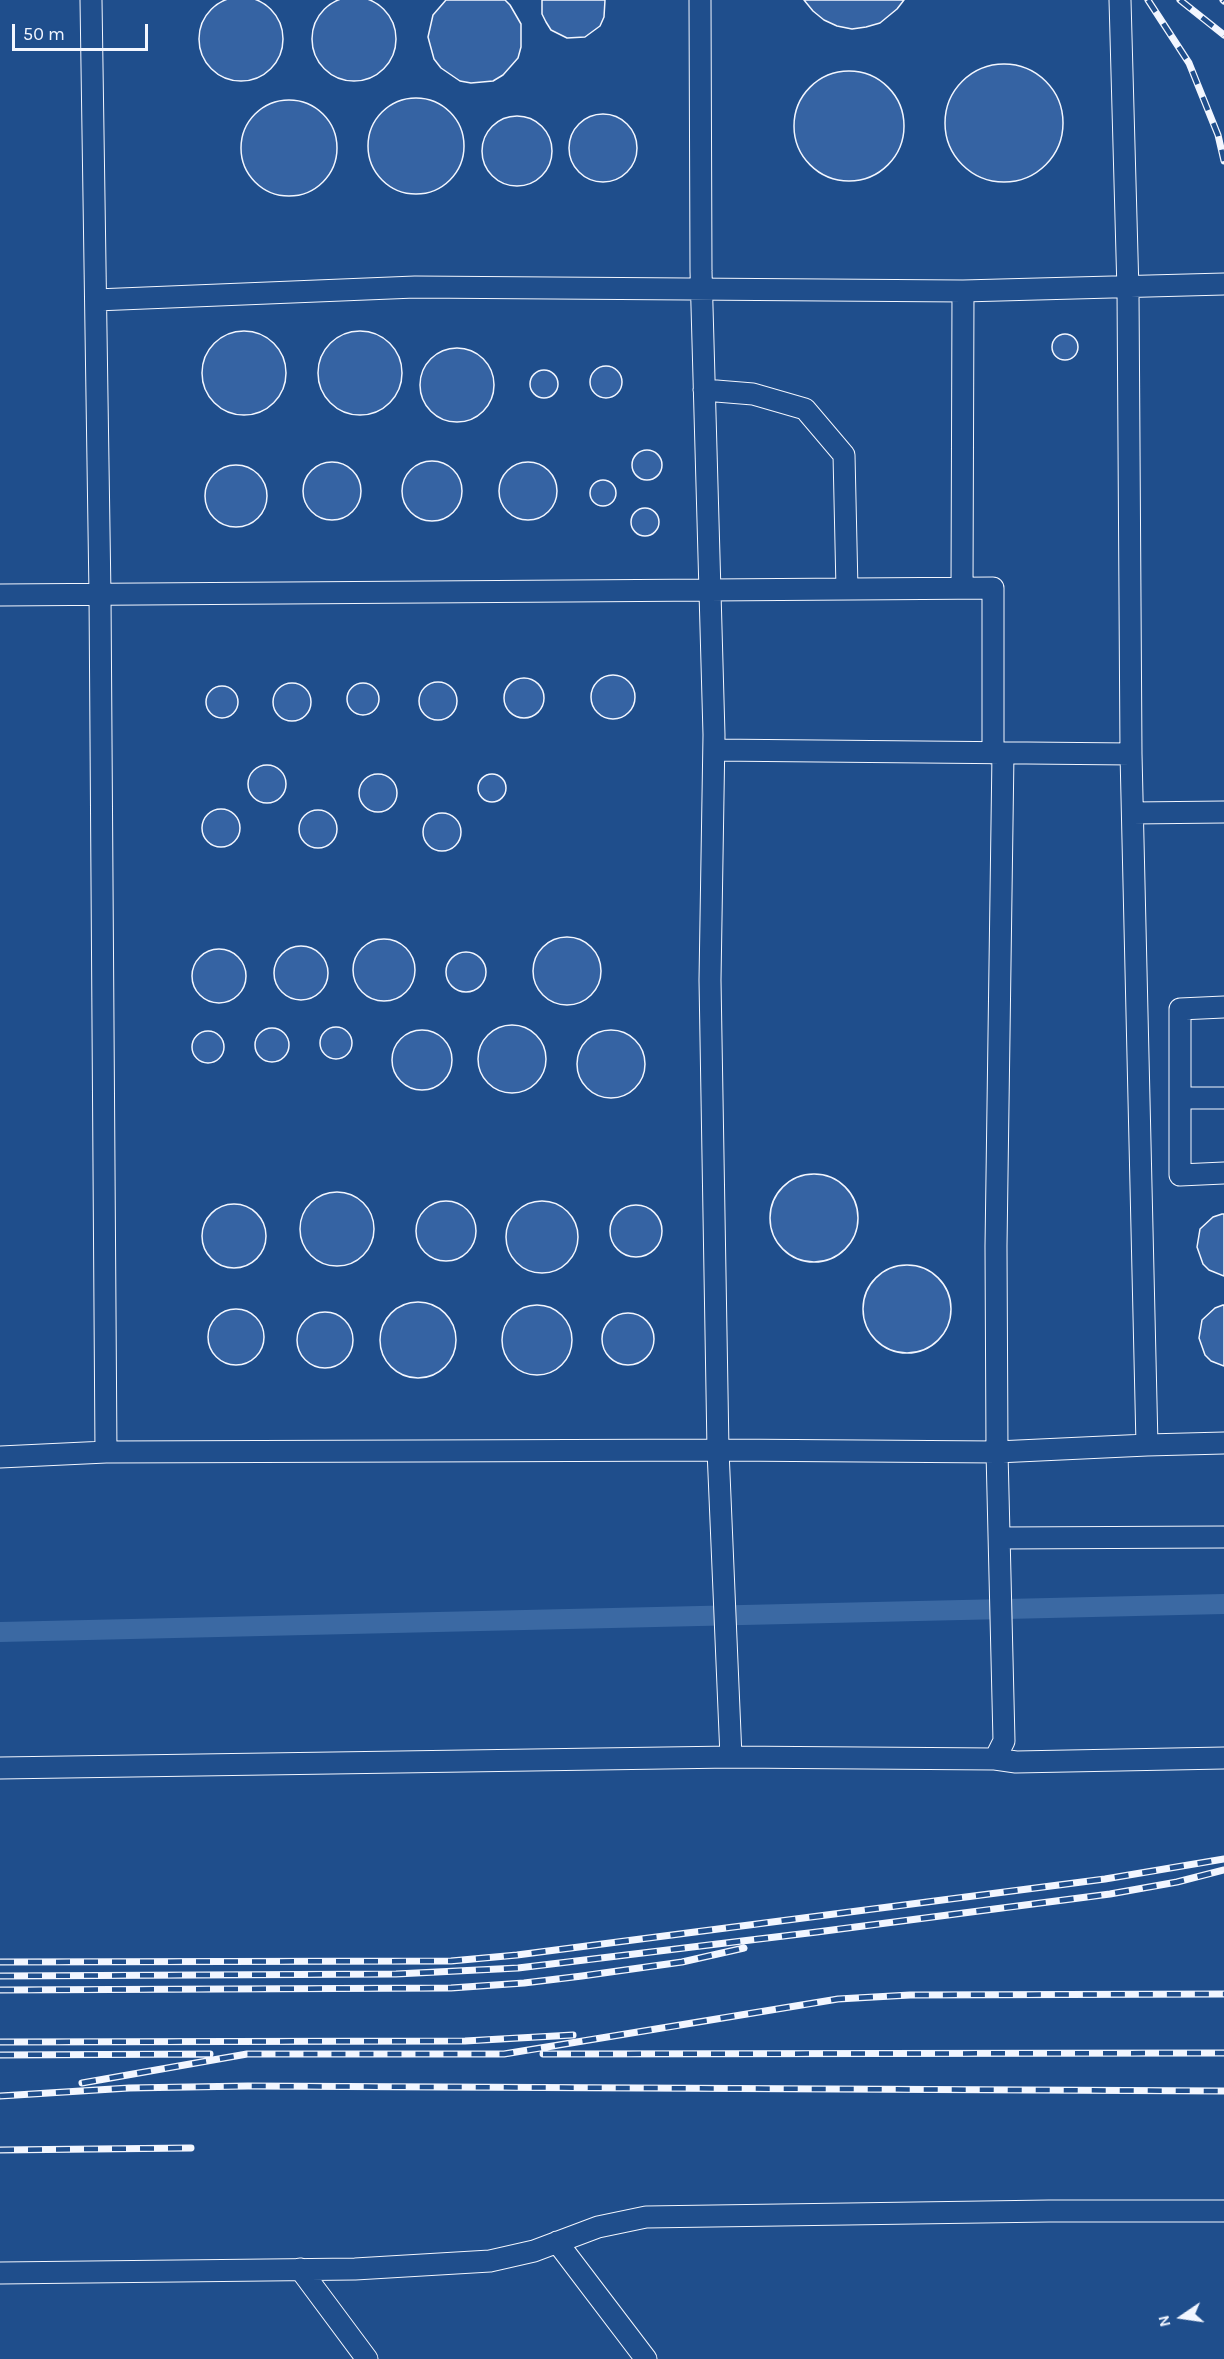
<!DOCTYPE html>
<html>
<head>
<meta charset="utf-8">
<style>
  body { margin:0 }
  #map { position:relative; width:1224px; height:2359px; overflow:hidden; background:#1f4e8c; font-family:Karla,sans-serif }
  canvas { display:block }
  .north { position:absolute; left:1152px; top:2287px; width:60px; height:60px; -webkit-text-stroke:4px #1f4e8c; paint-order:stroke; rotate:257deg; font-size:16px; font-weight:700; line-height:24px; text-align:center; color:#f2f6ff }
  .north::after { content:''; display:block; margin:auto; width:21px; height:27px; background:#f2f6ff; clip-path:polygon(50% 0,100% 100%,50% 72%,0 100%) }
  .scale { position:absolute; left:12px; top:24px; width:136px; height:27px; box-sizing:border-box; border:3px solid #f2f6ff; border-top:0; padding-left:8px; font-size:18px; line-height:21px; white-space:nowrap; color:#f2f6ff; -webkit-text-stroke:4px #1f4e8c; paint-order:stroke }
</style>
</head>
<body>
<div id="map">
<canvas width="1224" height="2359"></canvas>
<div class="north">N</div>
<div class="scale">50 m</div>
</div>
<script>
const context = document.querySelector('canvas').getContext('2d');
context.lineJoin = 'round';
const toPath = rows => new Path2D(rows.map(r => 'M' + r).join(''));
function trace(path, color, width, dash) { context.strokeStyle = color; context.lineWidth = width; context.lineCap = dash ? 'butt' : 'round'; context.setLineDash(dash || []); context.stroke(path); }
function fill(path, color) { context.fillStyle = color; context.fill(path, 'evenodd'); }
trace(toPath([
  [0,1632,1224,1604]
]), '#3b69a3', 20);
const building = toPath([
  '312 39a42 42 0 1 1 84 0a42 42 0 1 1-84 0Z',
  '199 39a42 42 0 1 1 84 0a42 42 0 1 1-84 0Z',
  [446,0,505,0,510,5,521,24,521,47,518,58,503,75,493,81,471,83,460,81,441,68,434,59,428,37,433,15,446,0],
  [542,0,605,0,604,17,600,26,585,37,567,38,551,30,546,22,542,14,542,0],
  [804,0,904,0,897,9,880,23,866,27,852,29,837,26,824,20,813,11,804,0],
  '945 123a59 59 0 1 1 118 0a59 59 0 1 1-118 0Z',
  '794 126a55 55 0 1 1 110 0a55 55 0 1 1-110 0Z',
  '368 146a48 48 0 1 1 96 0a48 48 0 1 1-96 0Z',
  '241 148a48 48 0 1 1 96 0a48 48 0 1 1-96 0Z',
  '569 148a34 34 0 1 1 68 0a34 34 0 1 1-68 0Z',
  '482 151a35 35 0 1 1 70 0a35 35 0 1 1-70 0Z',
  '318 373a42 42 0 1 1 84 0a42 42 0 1 1-84 0Z',
  '202 373a42 42 0 1 1 84 0a42 42 0 1 1-84 0Z',
  '1052 347a13 13 0 1 1 26 0a13 13 0 1 1-26 0Z',
  '420 385a37 37 0 1 1 74 0a37 37 0 1 1-74 0Z',
  '590 382a16 16 0 1 1 32 0a16 16 0 1 1-32 0Z',
  '530 384a14 14 0 1 1 28 0a14 14 0 1 1-28 0Z',
  '632 465a15 15 0 1 1 30 0a15 15 0 1 1-30 0Z',
  '402 491a30 30 0 1 1 60 0a30 30 0 1 1-60 0Z',
  '303 491a29 29 0 1 1 58 0a29 29 0 1 1-58 0Z',
  '499 491a29 29 0 1 1 58 0a29 29 0 1 1-58 0Z',
  '205 496a31 31 0 1 1 62 0a31 31 0 1 1-62 0Z',
  '590 493a13 13 0 1 1 26 0a13 13 0 1 1-26 0Z',
  '631 522a14 14 0 1 1 28 0a14 14 0 1 1-28 0Z',
  '591 697a22 22 0 1 1 44 0a22 22 0 1 1-44 0Z',
  '504 698a20 20 0 1 1 40 0a20 20 0 1 1-40 0Z',
  '419 701a19 19 0 1 1 38 0a19 19 0 1 1-38 0Z',
  '273 702a19 19 0 1 1 38 0a19 19 0 1 1-38 0Z',
  '347 699a16 16 0 1 1 32 0a16 16 0 1 1-32 0Z',
  '206 702a16 16 0 1 1 32 0a16 16 0 1 1-32 0Z',
  '248 784a19 19 0 1 1 38 0a19 19 0 1 1-38 0Z',
  '478 788a14 14 0 1 1 28 0a14 14 0 1 1-28 0Z',
  '359 793a19 19 0 1 1 38 0a19 19 0 1 1-38 0Z',
  '202 828a19 19 0 1 1 38 0a19 19 0 1 1-38 0Z',
  '299 829a19 19 0 1 1 38 0a19 19 0 1 1-38 0Z',
  '423 832a19 19 0 1 1 38 0a19 19 0 1 1-38 0Z',
  '533 971a34 34 0 1 1 68 0a34 34 0 1 1-68 0Z',
  '353 970a31 31 0 1 1 62 0a31 31 0 1 1-62 0Z',
  '274 973a27 27 0 1 1 54 0a27 27 0 1 1-54 0Z',
  '192 976a27 27 0 1 1 54 0a27 27 0 1 1-54 0Z',
  '446 972a20 20 0 1 1 40 0a20 20 0 1 1-40 0Z',
  '478 1059a34 34 0 1 1 68 0a34 34 0 1 1-68 0Z',
  '320 1043a16 16 0 1 1 32 0a16 16 0 1 1-32 0Z',
  '255 1045a17 17 0 1 1 34 0a17 17 0 1 1-34 0Z',
  '577 1064a34 34 0 1 1 68 0a34 34 0 1 1-68 0Z',
  '392 1060a30 30 0 1 1 60 0a30 30 0 1 1-60 0Z',
  '192 1047a16 16 0 1 1 32 0a16 16 0 1 1-32 0Z',
  '770 1218a44 44 0 1 1 88 0a44 44 0 1 1-88 0Z',
  '300 1229a37 37 0 1 1 74 0a37 37 0 1 1-74 0Z',
  '506 1237a36 36 0 1 1 72 0a36 36 0 1 1-72 0Z',
  '416 1231a30 30 0 1 1 60 0a30 30 0 1 1-60 0Z',
  '202 1236a32 32 0 1 1 64 0a32 32 0 1 1-64 0Z',
  '610 1231a26 26 0 1 1 52 0a26 26 0 1 1-52 0Z',
  [1222,1214,1224,1214,1224,1276,1209,1270,1203,1264,1197,1247,1200,1229,1213,1217,1222,1214],
  '863 1309a44 44 0 1 1 88 0a44 44 0 1 1-88 0Z',
  '380 1340a38 38 0 1 1 76 0a38 38 0 1 1-76 0Z',
  '502 1340a35 35 0 1 1 70 0a35 35 0 1 1-70 0Z',
  [1223,1305,1224,1305,1224,1366,1211,1361,1205,1355,1199,1338,1202,1320,1215,1308,1223,1305],
  '208 1337a28 28 0 1 1 56 0a28 28 0 1 1-56 0Z',
  '297 1340a28 28 0 1 1 56 0a28 28 0 1 1-56 0Z',
  '602 1339a26 26 0 1 1 52 0a26 26 0 1 1-52 0Z'
]);
fill(building, '#3563a3');
trace(building, '#f2f6ff', 1.5);
const minor = toPath([
  [700,0,701,271,714,735,710,980,718,1450,731,1757],
  [963,291,1224,284],
  [96,300,415,287,963,291,962,588],
  [704,390,753,394,805,409,844,455,847,589],
  [0,595,993,588,993,753],
  [714,750,1131,754,1128,291,1120,0],
  [1133,813,1224,812],
  [1224,1007,1180,1009,1180,1175,1224,1173],
  [1180,1098,1224,1098],
  [1147,1445,1224,1443],
  [106,1452,726,1450,997,1452,1147,1445,1131,754],
  [0,1457,106,1452,100,595,91,0],
  [1000,1538,1224,1537],
  [995,1759,1016,1762,1224,1758],
  [0,1768,731,1757,995,1759,1004,1741,997,1452,996,1246,1003,753],
  [557,2242,646,2359],
  [300,2269,367,2359],
  [0,2273,355,2269,490,2261,534,2251,598,2227,646,2217,1049,2211,1224,2211]
]);
trace(minor, '#f2f6ff', 23);
trace(minor, '#1f4e8c', 21);
const rail = toPath([
  [1148,0,1189,63,1218,135,1224,161],
  [1180,0,1224,35],
  [1223,0,1224,1],
  [0,1962,451,1961,517,1955,1105,1879,1224,1859],
  [0,1976,396,1974,518,1968,817,1932,1110,1894,1177,1882,1224,1870],
  [0,1990,451,1988,524,1983,582,1976,682,1962,744,1948],
  [0,2042,465,2041,573,2035],
  [543,2054,1224,2053],
  [0,2055,210,2054],
  [82,2083,247,2054,504,2054,838,1999,910,1995,1224,1994],
  [0,2096,129,2088,248,2086,1224,2091],
  [0,2150,191,2148]
]);
trace(rail, '#f2f6ff', 7);
trace(rail, '#1f4e8c', 4.5, [14]);
</script>
</body>
</html>
